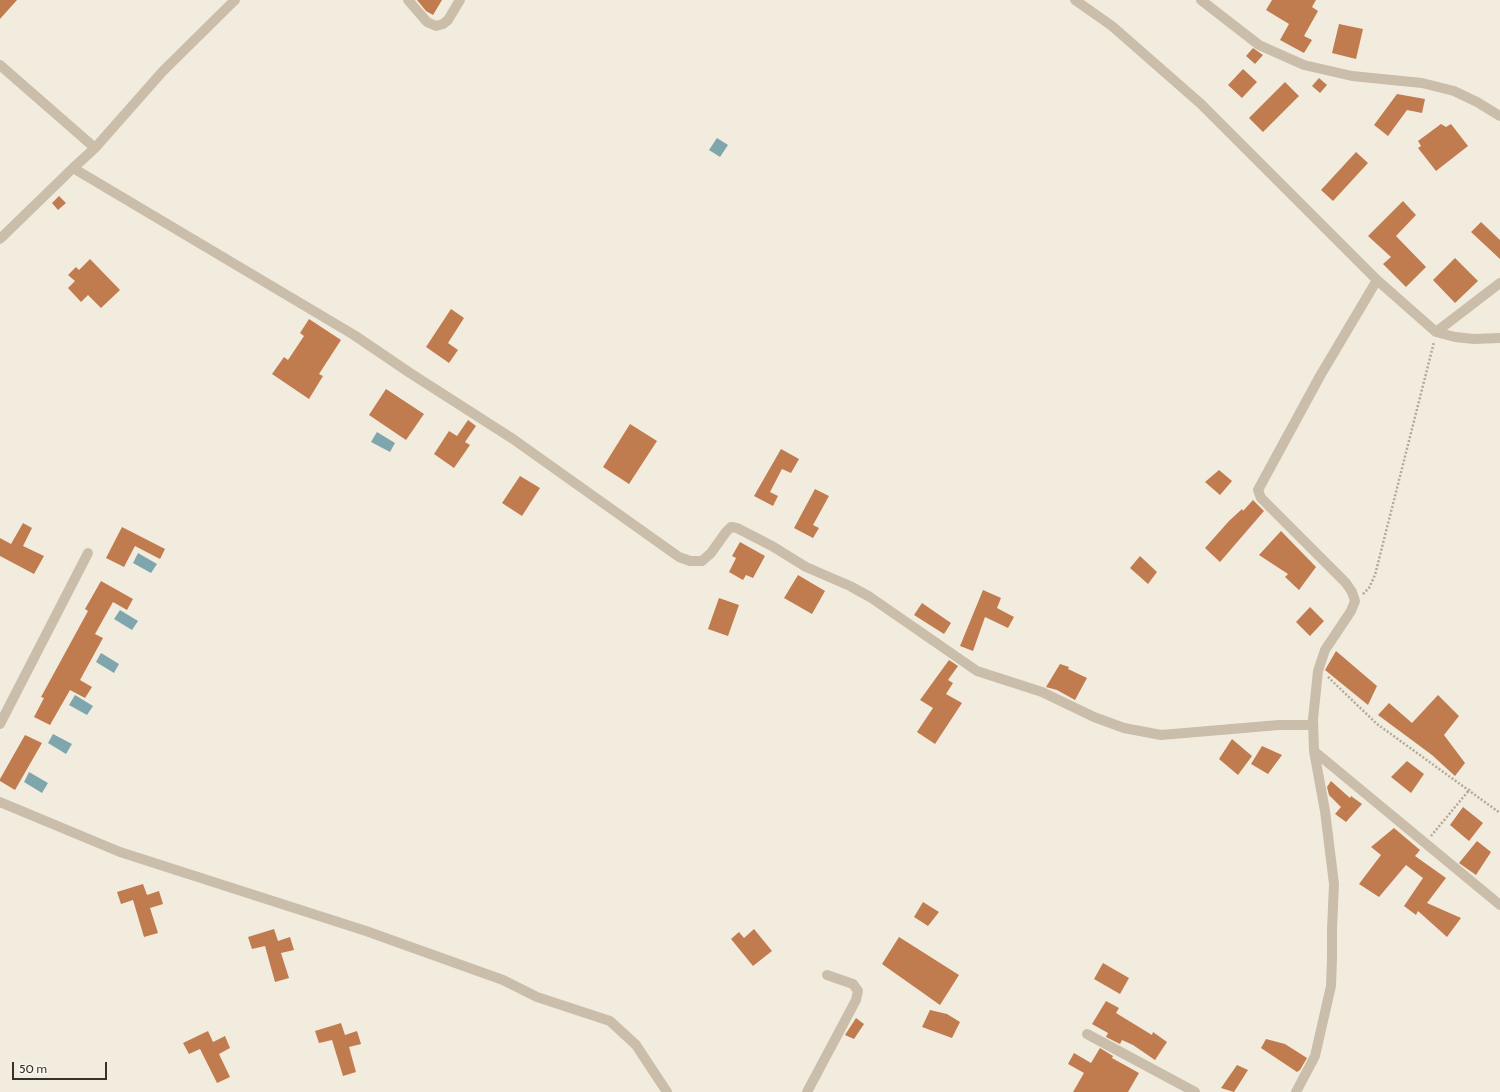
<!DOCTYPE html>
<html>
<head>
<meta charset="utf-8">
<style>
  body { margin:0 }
  #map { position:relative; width:1500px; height:1092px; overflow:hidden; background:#f2ecdf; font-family:Cabin,sans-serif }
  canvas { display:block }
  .scale { position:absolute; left:12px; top:1062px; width:95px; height:18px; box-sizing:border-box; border:2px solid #38302a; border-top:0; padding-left:5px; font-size:12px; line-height:14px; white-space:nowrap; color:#38302a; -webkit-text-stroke:3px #f9f5ec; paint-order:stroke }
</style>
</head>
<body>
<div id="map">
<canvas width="1500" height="1092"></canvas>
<div class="scale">50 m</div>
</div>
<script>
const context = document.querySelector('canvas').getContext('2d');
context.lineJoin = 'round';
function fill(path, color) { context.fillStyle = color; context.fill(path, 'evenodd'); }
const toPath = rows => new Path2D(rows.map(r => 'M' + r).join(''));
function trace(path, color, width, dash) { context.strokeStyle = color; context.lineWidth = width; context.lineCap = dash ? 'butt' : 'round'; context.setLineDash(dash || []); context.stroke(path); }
fill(toPath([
  [717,138,728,145,720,157,709,150],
  [377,432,395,443,390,452,371,442],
  [138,553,157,564,151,573,133,563],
  [120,610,138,621,132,630,114,619],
  [101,653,119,664,114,673,96,662],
  [75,695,93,706,87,715,69,705],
  [53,734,72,744,66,754,48,743],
  [29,772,48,783,42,793,24,782]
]), '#7fa5ad');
fill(toPath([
  [0,0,17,0,0,19],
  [417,0,442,0,433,15,426,11],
  [1272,0,1316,0,1312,7,1318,11,1304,36,1312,40,1304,53,1280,40,1289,24,1266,10],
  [1339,24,1363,29,1356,59,1332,53],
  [1253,48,1263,55,1255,64,1246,56],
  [1243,69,1257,82,1242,98,1228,85],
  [1319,78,1327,85,1320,93,1312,86],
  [1285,82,1299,96,1263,132,1249,118],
  [1397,94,1425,99,1422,113,1407,110,1388,136,1374,125],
  [1441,124,1446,127,1451,124,1468,146,1436,171,1418,148,1421,146,1418,141],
  [1356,152,1368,163,1333,201,1321,190],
  [59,196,66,203,58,210,52,203],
  [1403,201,1416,215,1396,236,1426,267,1406,287,1383,264,1391,257,1368,236],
  [1481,222,1500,240,1500,259,1471,232],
  [1455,258,1478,281,1455,303,1433,280],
  [90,259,120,290,101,308,88,295,81,302,68,288,75,281,68,275,76,267,79,270],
  [451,309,464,318,448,343,458,350,449,363,426,347],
  [309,319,341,340,319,374,323,376,309,399,272,374,284,357,288,360,304,336,300,333],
  [386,389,424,414,406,440,369,415],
  [468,420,476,426,465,442,470,445,454,468,434,454,449,431,457,436],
  [630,424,657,441,629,484,603,467],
  [781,449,799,459,791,473,782,469,770,492,778,496,773,506,754,496],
  [1219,470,1232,481,1220,495,1205,482],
  [520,476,540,488,522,516,502,503],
  [815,489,829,496,813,525,819,528,813,538,794,528],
  [1253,500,1264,511,1220,562,1205,548,1229,521,1242,509,1243,511],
  [23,523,32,528,23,546,44,556,34,574,0,556,0,538,11,544],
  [122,527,165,549,160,559,135,546,124,567,106,558],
  [1281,531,1316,567,1299,590,1285,577,1288,574,1259,555],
  [740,542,765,556,753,578,746,575,743,580,729,572,736,558,732,556],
  [1140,556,1157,572,1148,584,1130,568],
  [798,575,825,591,812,614,784,598],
  [101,581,133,599,127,610,113,602,95,634,103,638,80,680,92,687,85,698,70,690,50,725,34,717,44,698,41,697,88,611,85,609],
  [983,590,1001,598,997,608,1014,617,1008,628,985,617,973,651,960,646],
  [719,598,739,605,728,636,708,629],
  [922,603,951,623,944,634,914,615],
  [1310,607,1324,621,1310,636,1296,622],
  [1336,651,1377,686,1368,705,1325,670],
  [949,660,958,666,948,680,953,683,946,694,962,703,935,744,917,732,933,708,920,700],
  [1060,664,1069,667,1068,669,1087,678,1075,700,1057,690,1046,687],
  [1438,695,1459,716,1444,735,1465,763,1455,776,1432,755,1378,715,1389,703,1412,723],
  [25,735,42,743,15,790,0,781,0,779],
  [1232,739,1252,756,1238,775,1219,759],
  [1262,746,1282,755,1268,774,1251,764],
  [1407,761,1424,774,1411,793,1391,777],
  [1331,781,1350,798,1351,796,1362,804,1346,822,1335,814,1341,807,1329,795,1327,787],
  [1463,807,1483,823,1469,841,1450,825],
  [1394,828,1420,850,1415,856,1446,878,1427,903,1461,918,1447,937,1418,911,1416,915,1404,906,1423,878,1406,865,1379,897,1359,884,1381,855,1371,847],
  [1477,841,1491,852,1476,875,1459,863],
  [143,884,147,895,159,891,163,904,150,908,158,933,144,937,133,900,121,904,117,892],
  [923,902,939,912,928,926,914,917],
  [274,929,278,941,290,937,294,950,281,953,289,978,275,982,265,946,252,949,248,937],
  [754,929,772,951,753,966,731,939,739,932,744,938],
  [899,937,959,975,940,1005,882,964],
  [1103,963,1129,978,1120,994,1094,979],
  [1106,1001,1119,1008,1116,1013,1152,1035,1153,1032,1167,1042,1155,1060,1133,1045,1122,1040,1120,1044,1106,1037,1108,1033,1092,1024],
  [930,1010,947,1014,960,1022,952,1038,922,1027],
  [856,1018,864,1024,854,1039,845,1035],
  [341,1023,345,1035,357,1031,361,1044,349,1047,356,1072,343,1076,332,1040,319,1043,315,1031],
  [208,1031,213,1042,225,1036,230,1048,219,1054,230,1077,217,1083,200,1049,189,1054,183,1043],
  [1266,1039,1285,1044,1307,1058,1300,1070,1297,1072,1261,1048],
  [1100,1048,1113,1056,1112,1058,1139,1073,1128,1092,1073,1092,1084,1073,1068,1064,1074,1053,1091,1063],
  [1237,1065,1248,1070,1234,1092,1221,1088]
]), '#c07b4f');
trace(toPath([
  [1363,594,1369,588,1375,575,1434,342],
  [1328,677,1377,724,1500,813],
  [1431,836,1470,789]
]), '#b5a896', 2.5, [2, 2]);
trace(toPath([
  [408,0,427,22,436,26,443,24,448,20,460,0],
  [1075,0,1112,26,1201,104,1377,280,1436,332,1455,337,1474,339,1500,338],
  [1201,0,1259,45,1304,65,1352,76,1422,83,1454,91,1477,102,1500,116],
  [0,65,95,148],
  [73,168,95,148,163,71,235,0],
  [0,239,73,168,354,335,410,373,513,439,679,557,690,561,702,561,711,553,726,532,731,527,737,528,772,546,806,567,850,586,870,597,977,671,1042,692,1094,717,1124,728,1161,735,1279,725,1313,725],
  [1436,332,1500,283],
  [0,724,88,553],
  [1314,751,1500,905],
  [0,802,120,852,366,931,503,980,537,997,610,1021,636,1045,667,1092],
  [1087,1034,1195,1092],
  [807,1092,856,1000,858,991,853,984,827,975],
  [1296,1092,1315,1056,1331,986,1332,958,1332,929,1334,884,1325,811,1314,751,1313,719,1318,671,1325,650,1351,611,1355,601,1352,592,1346,583,1261,498,1258,490,1320,376,1377,280]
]), '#cabeab', 10);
</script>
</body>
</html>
